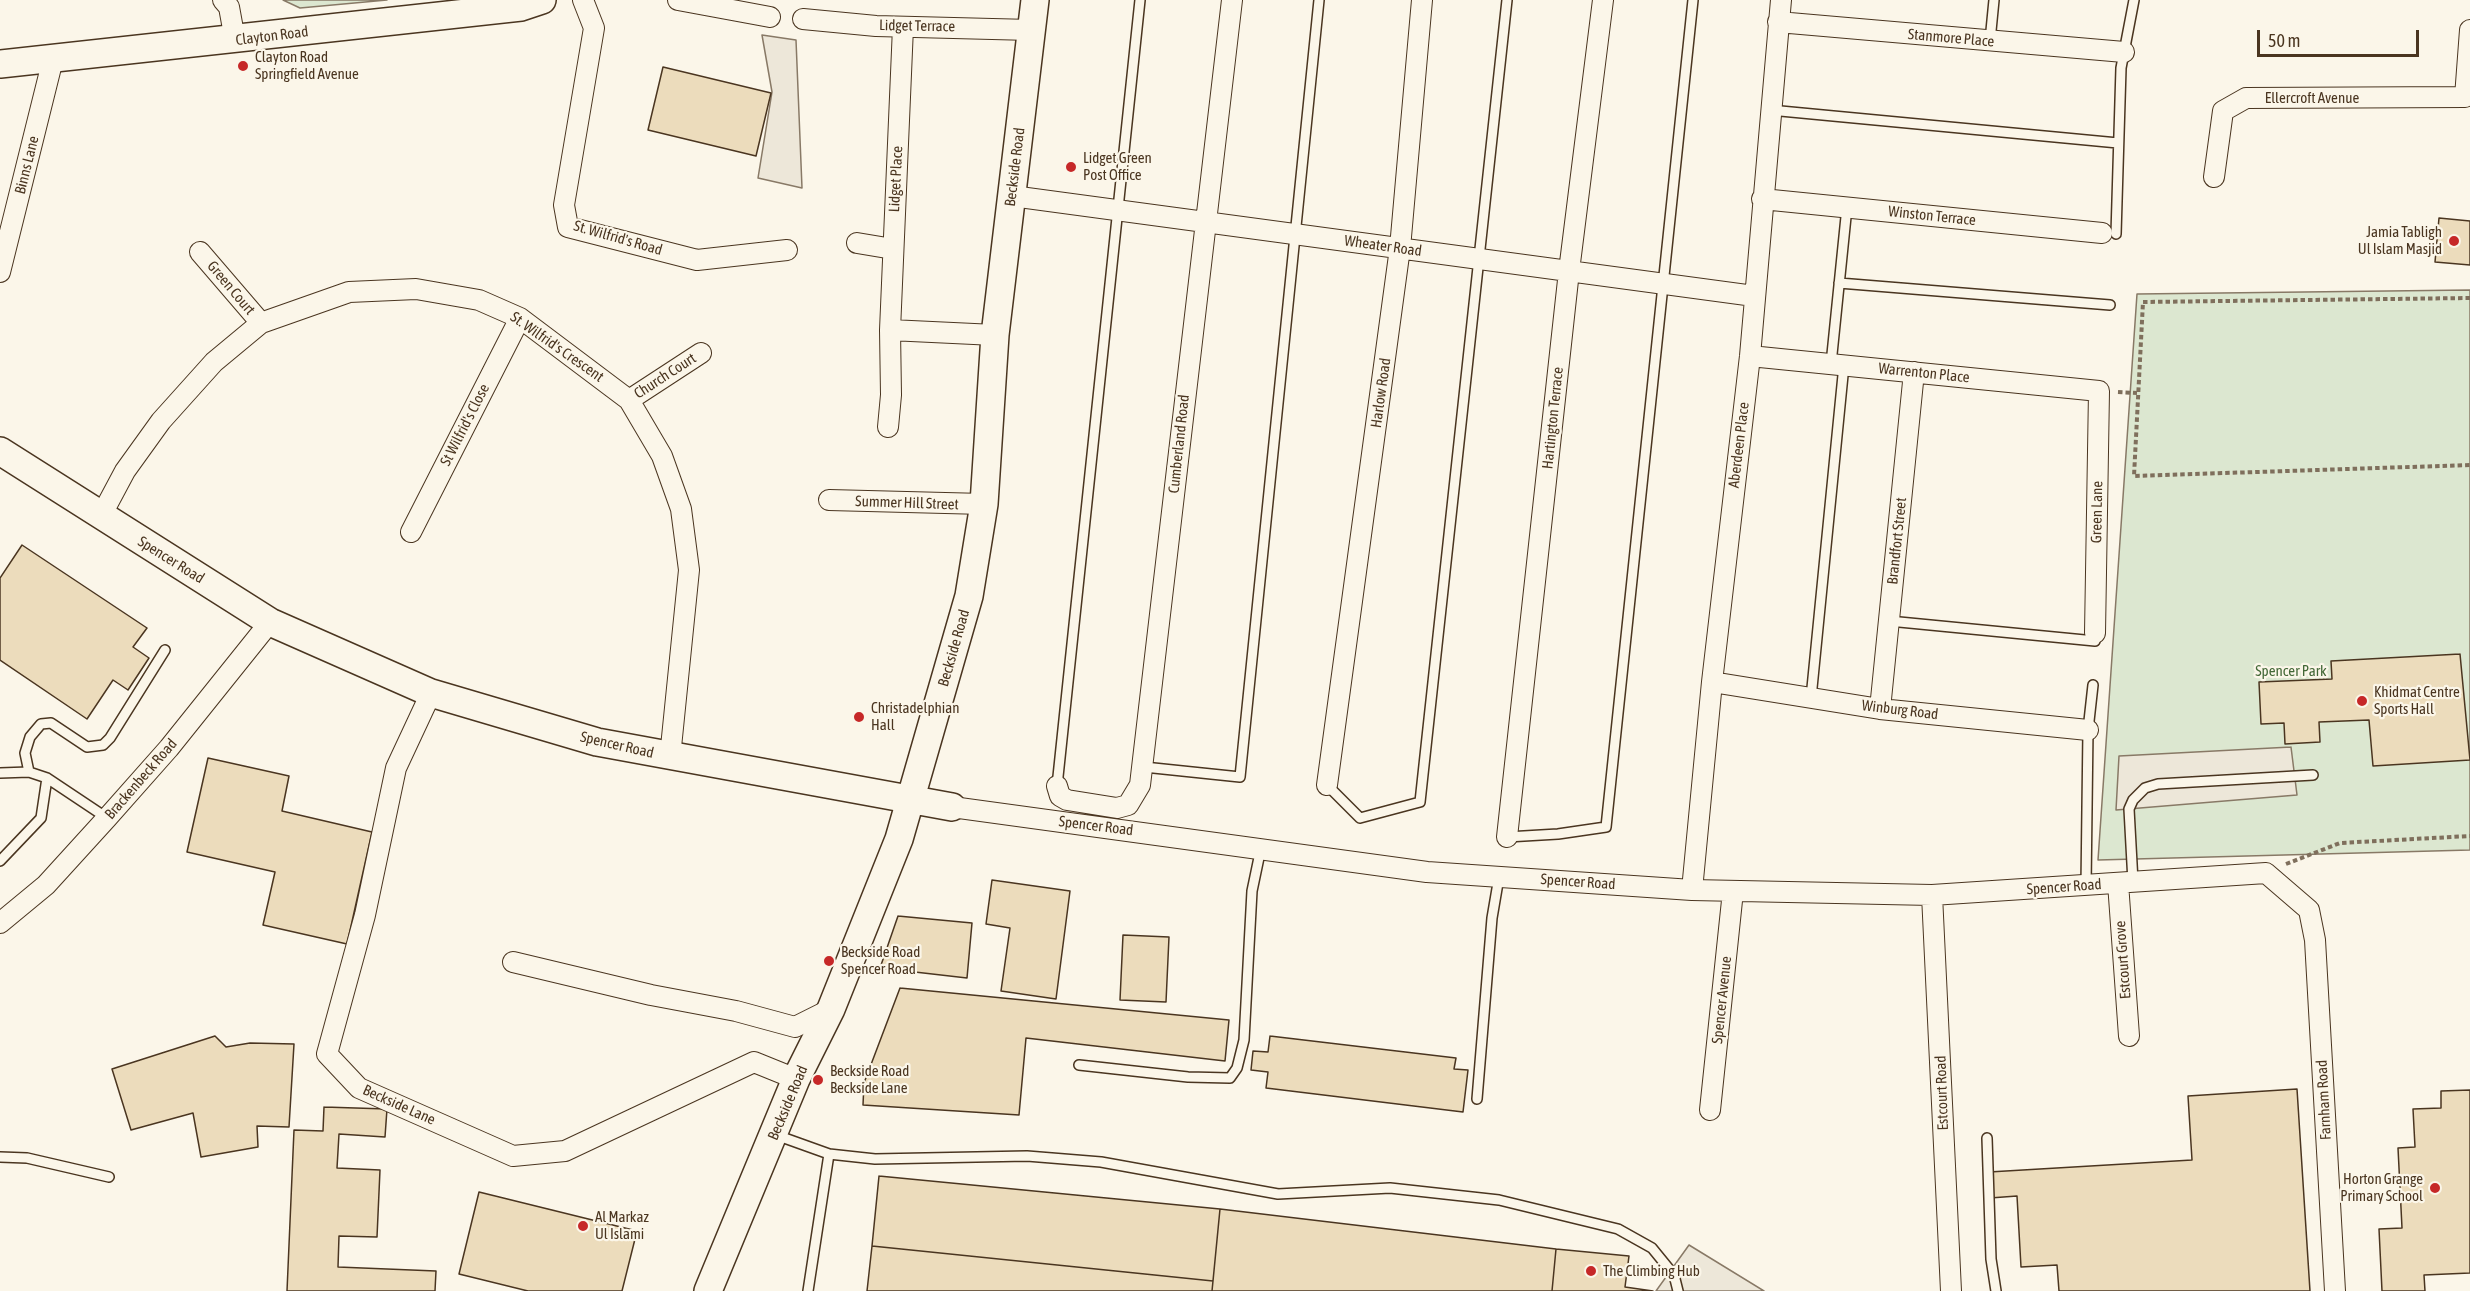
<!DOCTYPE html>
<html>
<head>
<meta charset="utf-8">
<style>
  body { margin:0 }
  #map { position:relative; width:2470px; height:1291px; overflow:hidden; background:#fbf6e9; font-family:"Asap Condensed",sans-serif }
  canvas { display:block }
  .scale { position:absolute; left:2257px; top:30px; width:162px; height:27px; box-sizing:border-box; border:3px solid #4a3520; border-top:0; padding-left:8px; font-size:18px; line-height:21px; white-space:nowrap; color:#4a3520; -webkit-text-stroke:4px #fbf6e9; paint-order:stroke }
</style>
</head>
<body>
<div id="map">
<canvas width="2470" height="1291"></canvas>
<div class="scale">50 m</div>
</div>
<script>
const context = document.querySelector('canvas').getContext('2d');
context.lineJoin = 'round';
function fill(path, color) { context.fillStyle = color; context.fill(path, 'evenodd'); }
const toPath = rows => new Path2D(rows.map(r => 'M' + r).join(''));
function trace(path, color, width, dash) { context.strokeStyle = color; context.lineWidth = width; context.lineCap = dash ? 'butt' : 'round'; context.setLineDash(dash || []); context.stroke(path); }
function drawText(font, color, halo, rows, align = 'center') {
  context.font = font + ' "Asap Condensed",sans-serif'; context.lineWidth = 4.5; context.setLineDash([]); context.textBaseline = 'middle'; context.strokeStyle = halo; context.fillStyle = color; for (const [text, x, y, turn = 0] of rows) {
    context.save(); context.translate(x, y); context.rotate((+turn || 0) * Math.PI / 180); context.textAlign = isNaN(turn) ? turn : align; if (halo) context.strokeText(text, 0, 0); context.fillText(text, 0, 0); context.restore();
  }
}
const green = toPath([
  [283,0,387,0,300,8,283,0],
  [2470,290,2470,850,2098,860,2137,294,2470,290]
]);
fill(green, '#dce7d0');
trace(green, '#887966', 1.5);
const parking = toPath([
  [762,35,796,40,802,188,758,178,772,92,762,35],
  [2291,747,2297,795,2116,810,2119,756,2291,747],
  [1689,1245,1764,1291,1656,1291,1689,1245]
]);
fill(parking, '#ede7d9');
trace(parking, '#887966', 1.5);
const building = toPath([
  [663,67,771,93,756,156,648,130,663,67],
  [2439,218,2470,221,2470,265,2435,262,2439,218],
  [22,545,147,628,133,647,149,658,128,690,113,680,87,719,0,660,0,578,22,545],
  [2460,654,2470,760,2373,766,2369,720,2319,722,2320,742,2285,744,2284,723,2261,724,2259,682,2332,679,2331,661,2460,654],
  [208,758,289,776,282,811,372,832,347,944,263,925,275,872,187,852,208,758],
  [992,880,1070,891,1056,999,1001,991,1010,928,986,924,992,880],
  [898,916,972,923,967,978,880,968,898,916],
  [1123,935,1169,937,1166,1002,1120,1000,1123,935],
  [900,988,1229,1020,1225,1061,1026,1038,1019,1115,863,1105,864,1083,900,988],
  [215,1036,226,1047,250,1043,294,1044,289,1127,257,1126,258,1147,201,1157,193,1113,131,1130,112,1069,215,1036],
  [1270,1036,1456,1058,1454,1069,1468,1070,1463,1112,1266,1088,1268,1072,1251,1070,1253,1051,1268,1052,1270,1036],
  [2297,1089,2310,1291,2059,1291,2057,1265,2021,1267,2017,1196,1990,1198,1989,1172,2192,1160,2188,1096,2297,1089],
  [2470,1090,2470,1273,2424,1275,2425,1291,2382,1291,2379,1229,2402,1228,2398,1148,2415,1147,2413,1109,2441,1108,2441,1091,2470,1090],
  [324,1107,387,1109,385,1137,339,1134,337,1168,380,1170,377,1237,339,1236,338,1267,436,1271,435,1291,287,1291,294,1130,323,1131,324,1107],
  [879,1176,1220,1209,1213,1281,872,1246,879,1176],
  [479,1192,637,1231,622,1291,528,1291,459,1274,479,1192],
  [1220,1209,1556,1249,1552,1291,1212,1291,1220,1209],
  [872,1246,1213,1281,1212,1291,867,1291,872,1246],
  [1556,1249,1629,1256,1625,1287,1653,1291,1552,1291,1556,1249]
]);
fill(building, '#ecdcbc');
trace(building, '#4a3520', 1.5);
const lane = toPath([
  [1990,41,1994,0],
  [1770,110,2118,143],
  [2116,234,2121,68,2134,0],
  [1839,283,2110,305],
  [1831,364,1847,207],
  [1889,621,2095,641,2095,635],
  [1811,698,1844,365],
  [1144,767,1240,777,1319,0],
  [29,772,25,753,30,737,41,724,51,723,87,747,103,745,110,738,165,650],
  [0,773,29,772,47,778,107,818],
  [1327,785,1360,818,1420,802,1507,0],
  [1057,786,1140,0],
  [1507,837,1558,834,1606,827,1693,0],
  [0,861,41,818,47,778],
  [2133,882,2129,809,2133,800,2145,788,2158,784,2313,775],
  [2086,886,2088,730,2093,685],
  [1079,1065,1188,1077,1230,1078,1237,1068,1244,1040,1252,891,1261,848],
  [1477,1099,1492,918,1499,877],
  [776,1135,829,1154,875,1159,1027,1156,1101,1162,1278,1194,1390,1188,1499,1200,1618,1229,1652,1248,1674,1275,1678,1291],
  [1987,1138,1991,1259,1996,1291],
  [0,1157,27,1158,109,1177],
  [808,1291,829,1154]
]);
const street = toPath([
  [223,0,229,7,235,40],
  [583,0,594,28,564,205,568,227,697,260,787,250],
  [678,0,770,17],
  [803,19,876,26,1031,30],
  [1778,22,2124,52],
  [903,27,890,330,995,335],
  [2214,177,2223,111,2246,98,2465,97,2470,30],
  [1012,196,1754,296],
  [1762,199,2102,233],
  [857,243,893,249],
  [200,252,261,323],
  [0,272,53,59],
  [1750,356,2099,391,2095,633],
  [629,400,701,353],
  [888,427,891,395,890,330],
  [829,500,984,504],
  [101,516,125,471,161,421,214,362,261,323,349,292,416,289,479,300,520,318,629,400,662,456,681,509,689,570,670,757],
  [411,532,520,318],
  [1712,682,1880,709,2088,730],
  [431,693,396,768,365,915,327,1054,359,1088,513,1156,565,1151,754,1062,796,1079],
  [1880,709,1914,372],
  [1327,785,1400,248,1422,0],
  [1057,786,1060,796,1067,800,1117,808,1128,805,1140,785,1232,0],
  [952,807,1427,872,1692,890,1932,895,2266,873,2309,910,2315,940,2335,1291],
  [1507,837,1569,271,1603,0],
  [2118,883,2129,1036],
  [1692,890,1712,682,1750,356,1781,0],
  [1932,895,1951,1291],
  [0,923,46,885,107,818,169,748,270,622],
  [513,962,651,995,736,1011,795,1027,831,1009],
  [1710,1110,1733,891]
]);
const secondary = toPath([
  [0,64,521,7,542,0],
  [0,451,270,622,431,693,597,742,952,807],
  [708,1291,796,1079,831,1009,899,839,969,596,984,504,995,335,1035,0]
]);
trace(lane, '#4a3520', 12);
trace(street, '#4a3520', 22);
trace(secondary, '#4a3520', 30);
trace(toPath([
  [2470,298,2143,302,2134,476,2470,465],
  [2118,392,2137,393],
  [2286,864,2340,843,2470,836]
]), '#7f6f5c', 4, [4.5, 3]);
trace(lane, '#fbf6e9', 9);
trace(street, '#fbf6e9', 20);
trace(secondary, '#fbf6e9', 27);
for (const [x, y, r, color] of [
  [243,66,6,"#c62828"],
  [1071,167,6,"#c62828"],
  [2454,241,6,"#c62828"],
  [2362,701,6,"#c62828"],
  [859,717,6,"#c62828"],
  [829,961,6,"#c62828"],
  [818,1080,6,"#c62828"],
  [2435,1188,6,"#c62828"],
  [583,1226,6,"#c62828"],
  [1591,1271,6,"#c62828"]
]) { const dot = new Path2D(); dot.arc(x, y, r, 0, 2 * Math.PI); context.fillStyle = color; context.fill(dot); trace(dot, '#fbf6e9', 2); }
drawText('15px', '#4a3520', '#fbf6e9', [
  ["Lidget Terrace",917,26,1],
  ["Clayton Road",272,36,-7],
  ["Stanmore Place",1951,38,5],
  ["Ellercroft Avenue",2312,98],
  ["Binns Lane",27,165,-76],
  ["Beckside Road",1015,167,-83],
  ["Lidget Place",896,179,-87],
  ["Winston Terrace",1932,216,6],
  ["St. Wilfrid's Road",618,238,16],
  ["Wheater Road",1383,246,8],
  ["Green Court",231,288,50],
  ["St. Wilfrid's Crescent",557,347,35],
  ["Warrenton Place",1924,373,6],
  ["Church Court",665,376,-33],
  ["Harlow Road",1381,393,-82],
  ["Hartington Terrace",1553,418,-84],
  ["St Wilfrid's Close",465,425,-63],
  ["Cumberland Road",1179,444,-84],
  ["Aberdeen Place",1739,445,-83],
  ["Summer Hill Street",907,503,2],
  ["Green Lane",2097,512,-89],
  ["Brandfort Street",1897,541,-84],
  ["Spencer Road",171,560,32],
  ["Beckside Road",954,648,-74],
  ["Winburg Road",1900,710,7],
  ["Spencer Road",617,745,13],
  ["Brackenbeck Road",141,779,-49],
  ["Spencer Road",1096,826,7],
  ["Spencer Road",1578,882,4],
  ["Spencer Road",2064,887,-4],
  ["Estcourt Grove",2123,960,-94],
  ["Spencer Avenue",1722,1000,-84],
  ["Estcourt Road",1942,1093,-92],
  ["Farnham Road",2324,1100,-93],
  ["Beckside Road",788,1103,-67],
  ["Beckside Lane",399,1105,24]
]);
drawText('15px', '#4a3520', '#fbf6e9', [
  ["Clayton Road",255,57],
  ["Springfield Avenue",255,74],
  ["Lidget Green",1083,158],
  ["Post Office",1083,175],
  ["Jamia Tabligh",2442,232,"right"],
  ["Ul Islam Masjid",2442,249,"right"],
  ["Khidmat Centre",2374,692],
  ["Sports Hall",2374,709],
  ["Christadelphian",871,708],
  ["Hall",871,725],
  ["Beckside Road",841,952],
  ["Spencer Road",841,969],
  ["Beckside Road",830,1071],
  ["Beckside Lane",830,1088],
  ["Horton Grange",2423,1179,"right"],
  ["Primary School",2423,1196,"right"],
  ["Al Markaz",595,1217],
  ["Ul Islami",595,1234],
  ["The Climbing Hub",1603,1271]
], 'left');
drawText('15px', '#436837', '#fbf6e9', [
  ["Spencer Park",2291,671]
]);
</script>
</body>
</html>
